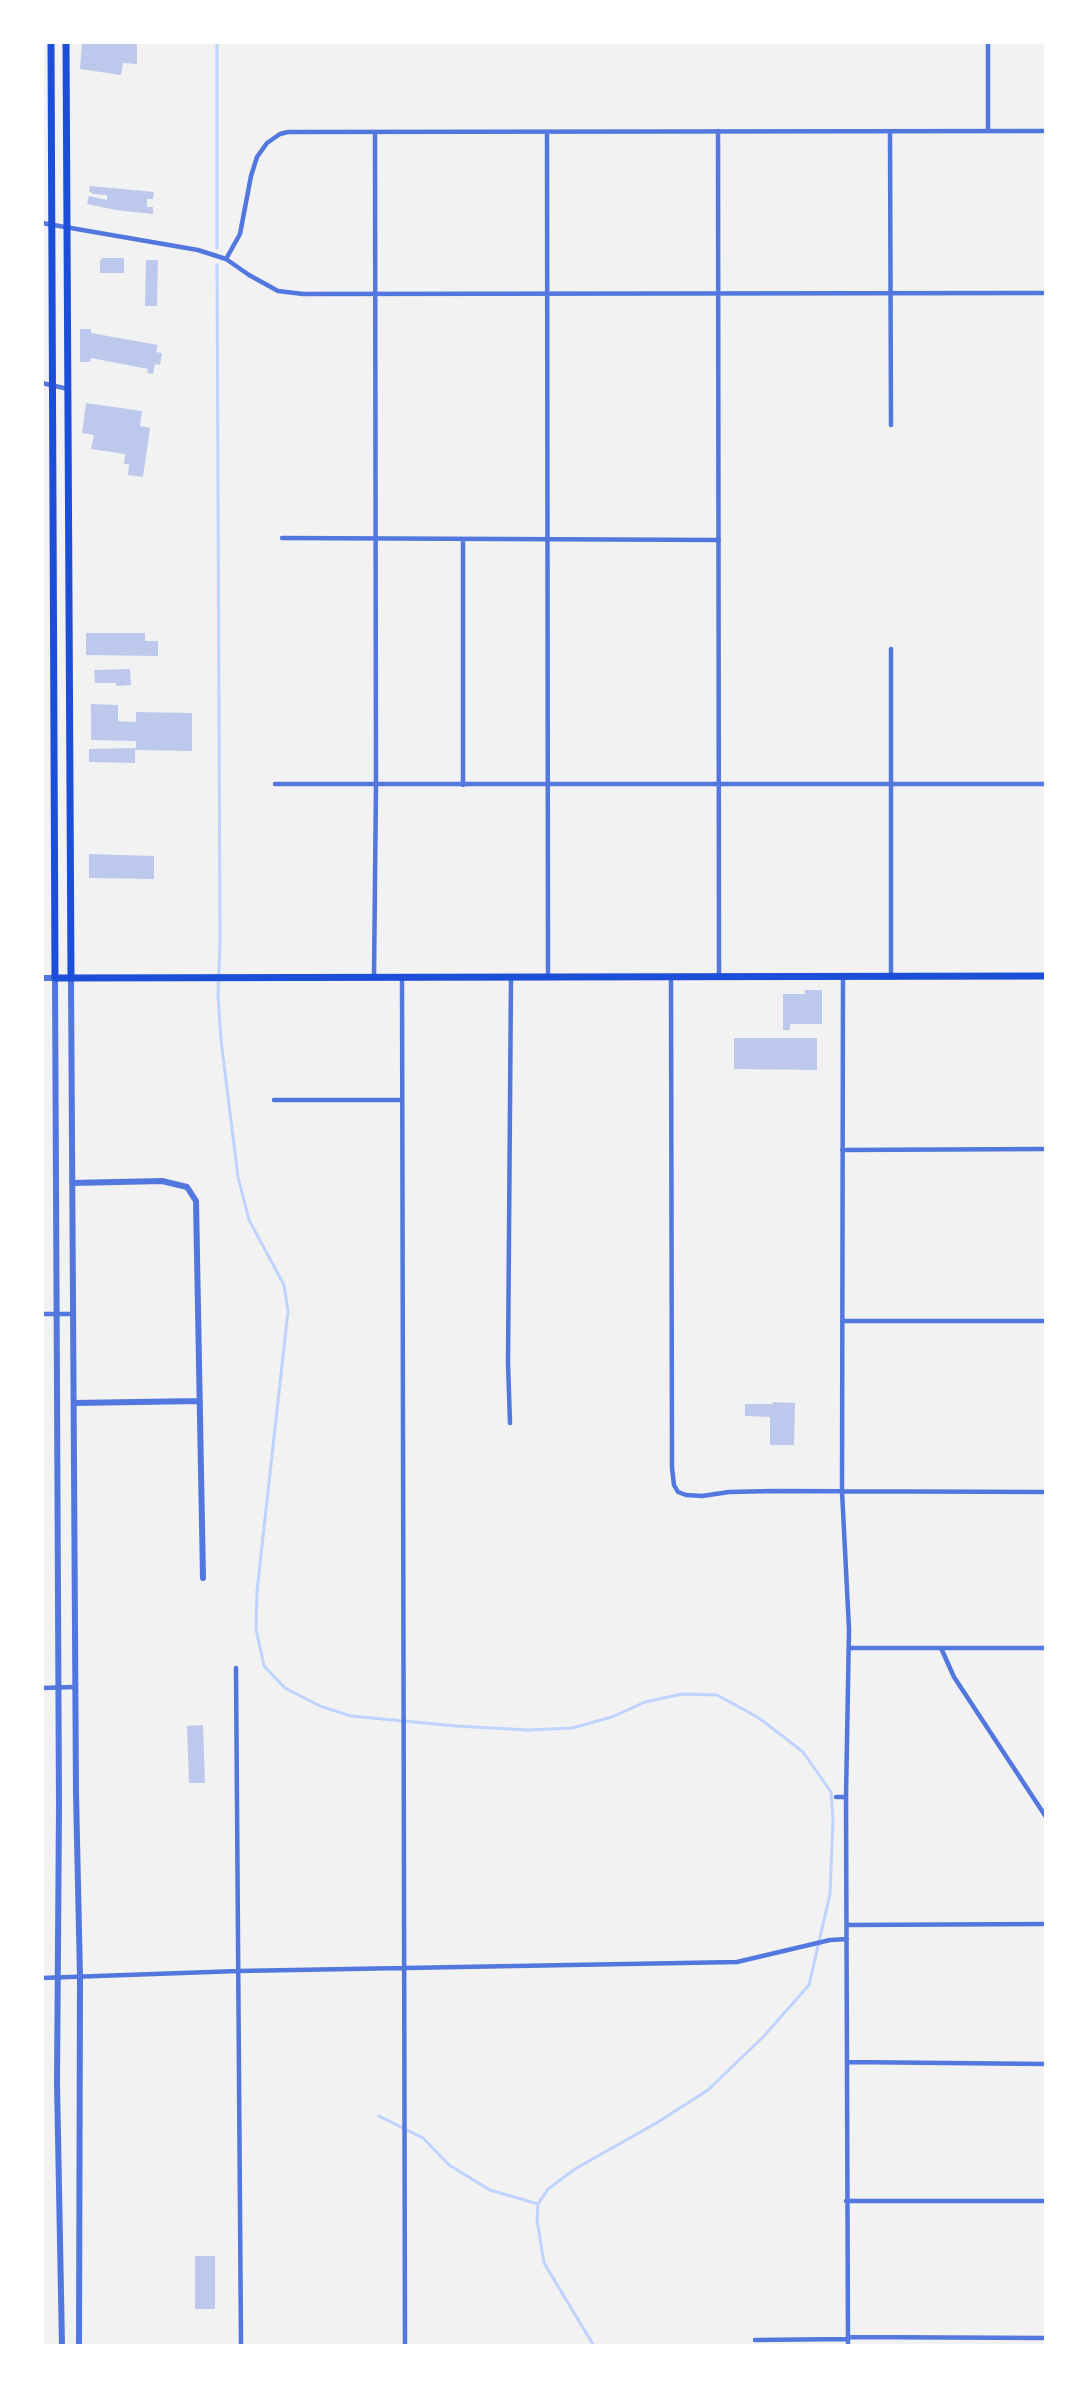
<!DOCTYPE html>
<html>
<head>
<meta charset="utf-8">
<style>
  body { margin:0 }
  #map { position:relative; width:1088px; height:2388px; overflow:hidden; background:#f2f2f2; font-family:Mulish,sans-serif }
  canvas { display:block }
  .frame { position:absolute; inset:0; border:44px solid #fff; pointer-events:none }
</style>
</head>
<body>
<div id="map">
<canvas width="1088" height="2388"></canvas>
<div class="frame"></div>
</div>
<script>
const context = document.querySelector('canvas').getContext('2d');
context.lineJoin = 'round';
const toPath = rows => new Path2D(rows.map(r => 'M' + r).join(''));
function trace(path, color, width, dash) { context.strokeStyle = color; context.lineWidth = width; context.lineCap = dash ? 'butt' : 'round'; context.setLineDash(dash || []); context.stroke(path); }
function fill(path, color) { context.fillStyle = color; context.fill(path, 'evenodd'); }
trace(toPath([
  [217,42,217,248],
  [217,265,220,940,218,996,221,1040,238,1177,249,1220,284,1285,288,1311,257,1591,256,1629,264,1666,285,1688,320,1706,351,1716,456,1726,528,1730,572,1728,612,1717,645,1702,682,1694,717,1695,759,1718,803,1752,831,1792,833,1819,830,1894,809,1985,764,2036,708,2090,658,2122,575,2169,548,2189,538,2204,537,2220,544,2263,594,2346],
  [379,2116,423,2138,449,2165,490,2190,538,2204]
]), '#bfd3fe', 3);
fill(toPath([
  [82,42,137,43,137,64,123,63,121,75,80,69],
  [90,186,154,192,153,199,147,199,147,207,153,207,153,214,116,210,87,204,89,196,107,200,107,195,93,194,89,191],
  [102,258,124,258,124,273,100,273,100,261],
  [146,260,158,260,157,306,145,306],
  [80,329,91,329,91,333,158,345,156,352,162,353,160,365,155,364,153,374,147,373,148,369,91,358,90,362,80,362],
  [86,403,142,411,140,426,150,428,143,477,128,475,129,464,124,464,125,454,91,449,94,435,82,433],
  [86,633,145,633,145,641,158,641,158,656,86,655],
  [130,669,131,685,116,686,116,683,95,683,94,670],
  [91,704,118,705,118,721,136,722,136,712,192,713,192,751,135,750,135,763,89,762,89,749,136,748,136,741,91,740],
  [89,854,154,856,154,879,89,878],
  [805,990,822,990,822,1024,790,1024,790,1030,783,1030,783,994,805,994],
  [734,1038,817,1038,817,1070,734,1069],
  [773,1402,795,1403,794,1445,770,1445,770,1417,745,1416,745,1404,773,1404],
  [203,1725,205,1783,189,1783,187,1726],
  [195,2256,215,2256,215,2309,195,2309]
]), '#bdc9ec');
trace(toPath([
  [718,131,719,977],
  [988,131,988,42],
  [547,132,548,976],
  [890,132,891,425],
  [42,223,198,250,226,259,249,275,278,291,303,294,1046,293],
  [226,259,240,234,251,176,257,157,267,143,280,134,288,132,1046,131],
  [42,383,68,389],
  [282,538,719,540],
  [463,540,463,785],
  [275,784,1046,784],
  [843,976,842,1491,849,1629,846,1797,848,2346],
  [891,976,891,649],
  [374,977,376,785,375,132],
  [402,977,405,2346],
  [671,977,672,1468,674,1485,678,1492,686,1495,702,1496,729,1492,773,1491,1046,1492],
  [274,1100,402,1100],
  [842,1150,1046,1149],
  [42,1314,73,1314],
  [842,1321,1046,1321],
  [510,1423,508,1363,511,976],
  [849,1648,1046,1648],
  [941,1648,954,1677,1046,1817],
  [236,1668,241,2346],
  [42,1688,75,1687],
  [836,1797,846,1797],
  [847,1925,1046,1924],
  [42,1978,238,1971,737,1962,830,1940,847,1939],
  [847,2062,1046,2064],
  [846,2201,1046,2201],
  [848,2337,1046,2338],
  [755,2340,848,2339]
]), '#5277de', 4.5);
trace(toPath([
  [42,978,55,978,59,1806,57,2083,62,2346],
  [71,978,76,1793,80,1977,79,2346],
  [72,1183,162,1181,187,1187,196,1201,203,1578],
  [74,1403,200,1401]
]), '#5277de', 6);
trace(toPath([
  [51,42,55,978,1046,976],
  [66,42,71,978]
]), '#1d4ed8', 7);
</script>
</body>
</html>
